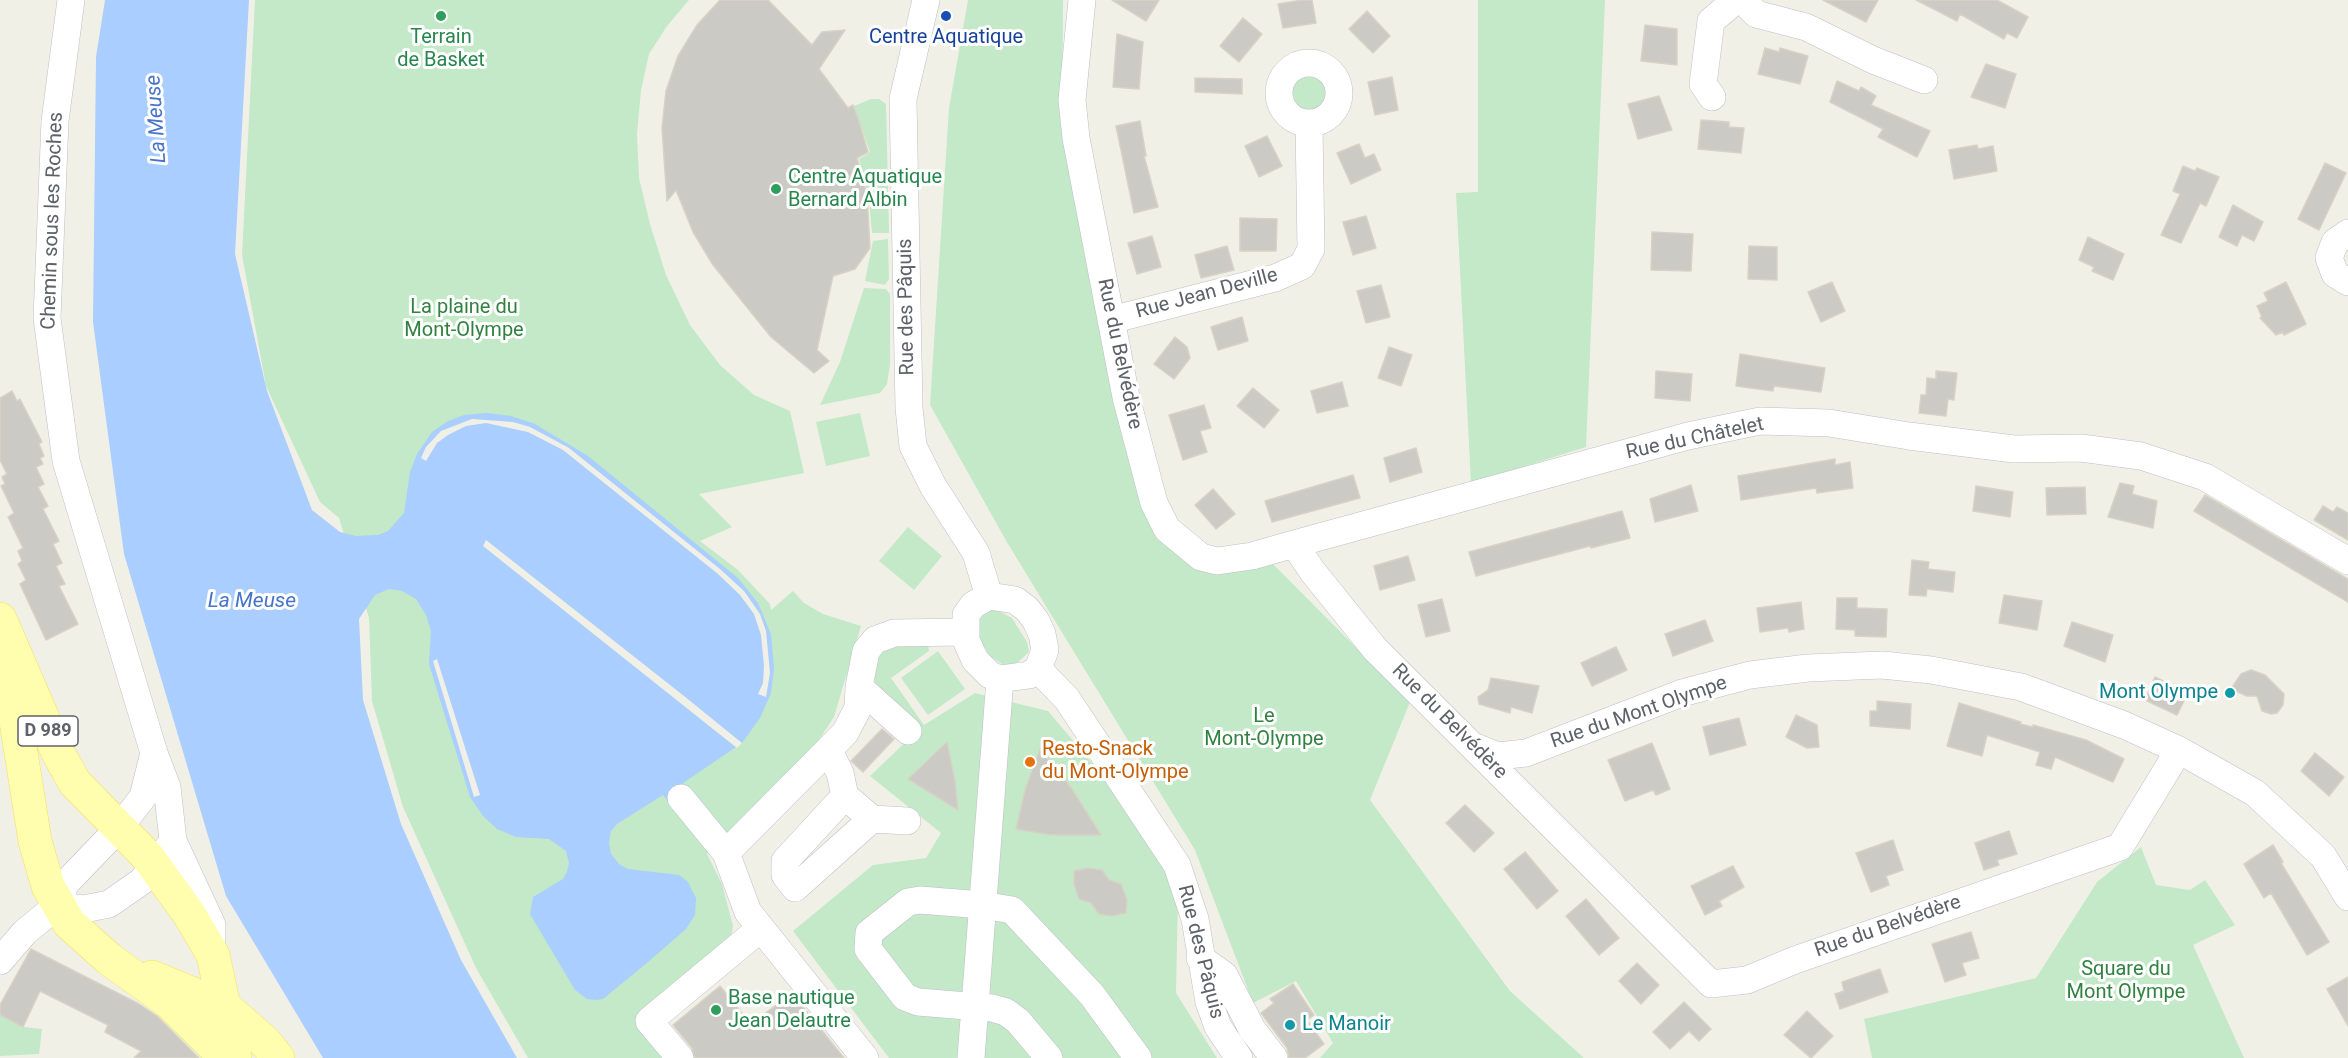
<!DOCTYPE html>
<html>
<head>
<meta charset="utf-8">
<style>
  body { margin:0 }
  canvas { display:block; background:#f1f0e7 }
</style>
</head>
<body>
<canvas width="2348" height="1058"></canvas>
<script>
const context = document.querySelector('canvas').getContext('2d');
context.lineJoin = 'round';
function fill(path, color) { context.fillStyle = color; context.fill(path, 'evenodd'); }
const toPath = rows => new Path2D(rows.map(r => 'M' + r).join(''));
function trace(path, color, width, dash) { context.strokeStyle = color; context.lineWidth = width; context.lineCap = dash ? 'butt' : 'round'; context.setLineDash(dash || []); context.stroke(path); }
function drawText(font, color, halo, rows, align = 'center') {
  context.font = font + ' Roboto,sans-serif'; context.lineWidth = 6; context.setLineDash([]); context.textBaseline = 'middle'; context.strokeStyle = halo; context.fillStyle = color; for (const [text, x, y, turn = 0] of rows) {
    context.save(); context.translate(x, y); context.rotate((+turn || 0) * Math.PI / 180); context.textAlign = isNaN(turn) ? turn : align; if (halo) context.strokeText(text, 0, 0); context.fillText(text, 0, 0); context.restore();
  }
}
fill(toPath([
  [255,0,689,0,667,26,649,54,641,90,637,134,639,178,650,224,666,275,690,325,720,365,754,395,790,411,804,473,699,494,732,527,700,541,738,570,770,604,771,610,793,591,804,603,823,614,861,626,834,717,813,749,707,854,722,884,733,926,729,946,650,1021,680,1058,528,1058,476,968,403,807,372,701,369,618,339,518,320,502,266,386,242,255],
  [968,0,1063,0,1062,136,1119,408,1196,567,1267,558,1410,702,1370,800,1510,991,1584,1058,1320,1058,1333,1043,1296,981,1253,1003,1195,850,1008,544,930,405,949,108],
  [1478,0,1605,0,1586,447,1471,483,1456,193,1478,192],
  '1289 94a21 21 0 1 1 42 0a21 21 0 1 1-42 0Z',
  [871,99,879,99,886,104,889,233,872,233,869,199,859,159,870,152,854,106],
  [888,239,889,279,885,285,865,281,873,241],
  [864,288,886,289,890,294,890,364,887,384,880,393,820,405,840,362],
  [860,413,870,456,826,466,816,422],
  [908,527,942,556,914,590,879,561],
  [995,609,1012,618,1027,642,1029,652,1016,664,1005,666,990,656,977,635,978,617,984,611],
  [927,638,929,651,891,678,924,725,975,693,1048,711,1140,820,1178,898,1176,993,1217,1058,889,1058,793,931,873,865,926,858,941,833,870,776,914,734,878,689,873,676,877,649],
  [938,651,965,689,928,715,901,678],
  [2141,847,2156,885,2190,890,2205,880,2235,925,2193,945,2244,1058,1872,1058,1864,1019,2036,978,2097,882],
  [0,1015,23,1027,42,1029,39,1054,0,1056]
]), '#c3e9c8');
fill(toPath([
  [105,0,249,0,235,254,267,391,312,510,340,532,356,536,378,535,388,531,404,513,410,472,417,454,432,432,448,421,464,415,487,413,511,416,535,424,588,456,738,578,758,603,771,634,774,668,771,693,760,718,742,743,683,783,690,793,671,805,663,795,617,824,611,831,609,843,611,854,619,864,628,869,679,875,688,882,696,898,695,915,686,929,648,962,603,999,595,1000,587,999,575,990,530,914,533,897,563,879,567,872,569,863,566,851,549,839,516,837,497,829,483,816,470,797,429,664,431,631,426,615,416,599,402,591,389,589,375,595,359,619,363,700,401,824,461,960,517,1058,323,1058,226,896,124,554,93,322,96,57]
]), '#a9ceff');
fill(toPath([
  [472,419,513,422,530,427,569,448,720,569,744,591,760,614,766,631,770,673,766,697,758,694,763,683,764,666,761,635,754,614,740,595,718,574,563,450,528,432,486,423,466,426,448,435,437,443,426,461,421,458,426,447,441,431],
  [486,540,684,696,742,743,737,748,713,729,483,546],
  [437,659,480,795,474,797,433,661]
]), '#f1f0e7');
const building = toPath([
  [720,0,768,0,812,45,822,32,845,30,819,69,848,108,853,105,858,118,868,152,857,158,867,195,870,248,855,269,833,276,817,350,829,361,814,373,771,337,713,265,693,232,676,190,667,201,662,128,666,91,678,56,697,25,720,0],
  [1112,0,1159,0,1146,21,1112,0],
  [1302,0,1312,0,1316,23,1283,28,1278,4,1302,0],
  [1823,0,1878,0,1866,22,1823,0],
  [1916,0,1997,0,2028,17,2017,38,2007,33,2004,39,1960,14,1957,21,1916,0],
  [1367,11,1390,36,1373,53,1349,29,1367,11],
  [1243,18,1262,34,1239,62,1220,46,1243,18],
  [1645,25,1677,29,1677,65,1641,61,1645,25],
  [1117,34,1143,42,1139,89,1113,87,1117,34],
  [1765,48,1779,52,1780,48,1808,56,1800,84,1758,74,1765,48],
  [1986,64,2016,74,2005,108,1971,97,1986,64],
  [1392,77,1398,110,1375,115,1368,82,1392,77],
  [1195,78,1242,79,1242,94,1195,92,1195,78],
  [1837,81,1859,91,1861,87,1876,96,1871,105,1930,131,1917,157,1878,137,1883,129,1830,102,1837,81],
  [1659,96,1672,130,1638,139,1628,104,1659,96],
  [1701,120,1729,122,1729,127,1744,128,1741,153,1698,149,1701,120],
  [1140,121,1146,156,1144,156,1158,207,1134,213,1116,126,1140,121],
  [1267,136,1282,166,1259,177,1245,146,1267,136],
  [1359,144,1365,158,1374,154,1381,170,1351,184,1337,153,1359,144],
  [1977,145,1978,149,1993,146,1997,171,1954,179,1949,150,1977,145],
  [2325,163,2346,173,2319,230,2298,219,2325,163],
  [2183,166,2195,171,2197,168,2219,177,2206,206,2200,203,2181,243,2161,235,2180,194,2173,191,2183,166],
  [2233,205,2263,222,2254,241,2242,235,2237,246,2219,237,2233,205],
  [1366,216,1376,248,1353,255,1343,222,1366,216],
  [1240,218,1277,219,1276,251,1240,251,1240,218],
  [1652,232,1693,234,1691,271,1651,270,1652,232],
  [1152,236,1161,267,1137,274,1128,243,1152,236],
  [2088,237,2124,254,2113,280,2092,271,2094,267,2079,260,2088,237],
  [1227,246,1234,270,1201,278,1195,255,1227,246],
  [1749,246,1777,247,1777,280,1748,279,1749,246],
  [1832,282,1845,311,1821,322,1808,292,1832,282],
  [2286,282,2306,324,2284,335,2283,332,2276,335,2260,318,2262,317,2257,306,2268,301,2264,293,2286,282],
  [1381,285,1390,317,1366,323,1357,291,1381,285],
  [1242,317,1248,341,1218,350,1211,327,1242,317],
  [1175,337,1187,347,1190,358,1174,379,1154,364,1175,337],
  [1389,347,1412,355,1401,386,1378,378,1389,347],
  [1740,354,1825,368,1821,392,1774,386,1773,391,1736,386,1740,354],
  [1656,371,1692,374,1690,401,1655,398,1656,371],
  [1936,371,1957,373,1954,400,1948,399,1946,416,1919,413,1921,395,1926,395,1927,378,1936,379,1936,371],
  [1342,382,1348,406,1317,413,1311,391,1342,382],
  [1253,388,1279,410,1264,428,1237,406,1253,388],
  [12,391,17,401,20,399,42,442,39,444,44,456,40,458,43,464,36,467,44,484,38,487,48,506,43,509,59,541,53,544,62,563,56,566,65,584,59,586,78,624,46,640,20,584,26,580,18,564,22,561,18,551,23,548,8,517,14,513,1,486,5,484,2,477,7,474,0,460,0,398,12,391],
  [1204,405,1211,428,1200,431,1207,452,1183,460,1169,415,1204,405],
  [1416,448,1422,472,1390,482,1384,458,1416,448],
  [1835,459,1835,465,1850,462,1853,488,1817,493,1816,488,1741,500,1738,476,1835,459],
  [1353,475,1360,498,1272,522,1265,501,1353,475],
  [2120,483,2134,486,2132,494,2157,501,2153,528,2108,517,2120,483],
  [1691,485,1698,511,1655,522,1650,499,1691,485],
  [1976,486,2013,492,2010,517,1973,511,1976,486],
  [2085,487,2086,514,2047,515,2046,488,2085,487],
  [1213,489,1235,514,1216,529,1195,505,1213,489],
  [2205,495,2348,579,2348,602,2194,511,2205,495],
  [2323,506,2333,512,2337,507,2348,513,2348,540,2314,520,2323,506],
  [1622,511,1630,538,1591,548,1590,546,1476,576,1469,552,1622,511],
  [1408,556,1415,580,1380,590,1374,566,1408,556],
  [1912,560,1929,562,1928,569,1955,572,1953,592,1927,589,1926,596,1909,595,1912,560],
  [2004,595,2042,601,2037,630,1999,623,2004,595],
  [1837,598,1857,598,1857,608,1887,609,1886,637,1855,636,1855,630,1836,629,1837,598],
  [1442,599,1450,631,1426,637,1418,605,1442,599],
  [1801,602,1804,629,1789,632,1788,628,1760,632,1757,608,1801,602],
  [1705,620,1713,641,1673,656,1665,634,1705,620],
  [2072,622,2113,635,2105,662,2064,646,2072,622],
  [1616,647,1627,670,1592,686,1581,663,1616,647],
  [2251,670,2265,675,2284,694,2283,705,2277,713,2271,714,2262,711,2257,696,2247,696,2231,689,2241,674,2251,670],
  [2155,677,2188,693,2177,715,2145,700,2155,677],
  [1491,678,1539,686,1532,713,1511,707,1510,713,1479,704,1478,697,1488,690,1491,678],
  [1877,701,1911,704,1910,729,1870,726,1870,711,1877,711,1877,701],
  [1959,703,2021,722,2020,724,2033,727,2033,725,2086,740,2124,759,2113,782,2055,757,2051,769,2036,765,2040,752,1987,735,1982,756,1947,746,1959,703],
  [1796,715,1817,725,1819,747,1807,748,1786,737,1796,715],
  [1739,718,1746,745,1710,755,1703,727,1739,718],
  [882,729,894,739,863,772,851,761,882,729],
  [947,742,955,781,958,810,908,779,947,742],
  [1652,743,1670,789,1656,795,1653,790,1625,801,1608,760,1652,743],
  [1040,749,1072,789,1101,835,1051,835,1016,829,1025,790,1040,749],
  [2315,753,2344,777,2329,796,2301,771,2315,753],
  [1465,805,1494,833,1474,852,1446,823,1465,805],
  [2009,831,2017,854,1997,860,1999,865,1984,870,1975,843,2009,831],
  [1893,840,1903,870,1886,876,1889,885,1871,892,1856,853,1893,840],
  [2273,845,2283,862,2281,863,2329,942,2307,955,2271,893,2264,898,2244,864,2273,845],
  [1525,852,1558,891,1537,909,1504,869,1525,852],
  [1733,866,1744,887,1719,901,1722,906,1705,915,1691,886,1733,866],
  [1088,868,1102,870,1109,880,1121,884,1127,900,1126,913,1111,916,1099,914,1091,903,1079,899,1074,884,1074,871,1088,868],
  [1586,899,1619,938,1599,955,1566,916,1586,899],
  [1971,932,1979,958,1962,963,1966,975,1945,982,1932,944,1971,932],
  [31,949,139,1004,157,1016,199,1058,134,1058,141,1051,105,1032,108,1025,40,991,23,1027,0,1015,0,1005,31,949],
  [1637,963,1659,985,1641,1004,1619,981,1637,963],
  [1880,969,1888,992,1840,1009,1835,994,1844,991,1842,982,1880,969],
  [2348,977,2348,1026,2327,989,2348,977],
  [1293,984,1314,1015,1307,1020,1324,1044,1305,1058,1289,1058,1287,1048,1261,1013,1274,1003,1270,999,1293,984],
  [720,986,751,1024,792,993,844,1058,695,1058,692,1048,673,1025,720,986],
  [1684,1002,1711,1029,1699,1041,1689,1031,1670,1049,1653,1032,1684,1002],
  [1807,1011,1833,1036,1811,1058,1784,1035,1807,1011]
]);
fill(building, '#cccac4');
trace(building, '#d6d3c5', 1.5);
const minor = toPath([
  [926,0,903,99,909,408,913,446,933,486,976,553,989,596],
  [1082,0,1072,100,1076,138,1126,397,1154,503,1167,529,1201,557,1217,561,1252,556,1294,544,1313,572,1375,649,1711,984,1747,980,1795,960,2120,847,2179,750],
  [1743,0,1756,14,1806,27,1873,60,1924,80],
  '1279 93a30 30 0 1 1 60 0a30 30 0 1 1-60 0Z',
  [1712,97,1703,84,1711,21,1736,0],
  [2348,233,2335,242,2329,258,2335,274,2348,282],
  [1111,320,1275,278,1302,266,1311,249,1309,124],
  [1294,544,1688,436,1760,421,1829,423,1909,436,2014,449,2081,448,2141,456,2205,477,2348,561],
  [989,596,1015,600,1027,609,1036,621,1042,634,1045,650,1038,669,1029,675,1000,679,990,675,975,660,966,640,966,615,973,605,989,596],
  [1038,669,1067,699,1177,865,1195,919,1209,1002,1218,1027,1239,1058],
  [859,687,908,731],
  [1473,746,1498,756,1526,753,1682,693,1750,675,1808,668,1882,665,1931,670,2021,687,2124,725,2179,750,2255,793,2323,856,2348,897],
  [829,751,840,773,845,796,785,861,785,875,795,888,872,819,845,796],
  [681,798,726,853,748,912,865,1058],
  [872,819,907,821],
  [173,841,212,925,212,938],
  [726,853,845,733,858,708,859,687,866,651,875,640,894,633,966,632],
  [58,905,84,909,109,904,142,881,173,841,167,787,154,753,66,461,47,318,55,121,71,0],
  [58,905,65,884,119,828,143,797,154,753],
  [1200,958,1224,975,1252,1029,1274,1058],
  [0,961,25,932,58,905],
  [680,1058,649,1021,761,928],
  [971,1058,1000,679],
  [1049,1058,1018,1021,1006,1012,992,1008,918,1002,905,997,868,949,869,933,908,902,920,900,982,905,1012,910,1092,995,1138,1058]
]);
const major = toPath([
  [0,619,58,753,75,783,147,856,189,914,213,955,235,1058],
  [0,669,15,715,35,841,48,886,69,923,109,959,169,1002,226,1058],
  [152,977,225,1007,266,1043,278,1058]
]);
trace(minor, '#bebfc6', 28);
trace(major, '#f6df5b', 34);
trace(minor, '#fff', 27);
trace(major, '#fffdae', 33);
for (const [x, y, r, color] of [
  [441,16,6,"#2e9e5b"],
  [946,16,6,"#1a4fb4"],
  [776,189,6,"#2e9e5b"],
  [2230,693,6,"#0f9aa8"],
  [1030,762,6,"#e8710a"],
  [716,1010,6,"#2e9e5b"],
  [1290,1025,6,"#0f9aa8"]
]) { const dot = new Path2D(); dot.arc(x, y, r, 0, 2 * Math.PI); context.fillStyle = color; context.fill(dot); trace(dot, '#fff', 2); }
for (const [x, y, w] of [
  [48,731,60]
]) { const box = new Path2D(); box.roundRect(x - w / 2, y - 15, w, 30, 4.5); context.fillStyle = '#fff'; context.fill(box); trace(box, '#5e6168', 1.5); }
drawText('bold 18px', '#5e6168', null, [
  ["D 989",48,731]
]);
drawText('20px', '#27864d', '#fff', [
  ["Terrain",441,38,"center"],
  ["de Basket",441,61,"center"],
  ["Centre Aquatique",788,178],
  ["Bernard Albin",788,201],
  ["Base nautique",728,999],
  ["Jean Delautre",728,1022]
], 'left');
drawText('20px', '#164399', '#fff', [
  ["Centre Aquatique",946,38]
]);
drawText('20px', '#5e6168', '#fff', [
  ["Chemin sous les Roches",53,221,-88],
  ["Rue Jean Deville",1207,294,-15],
  ["Rue des Pâquis",907,307,-91],
  ["Rue du Belvédère",1119,354,78],
  ["Rue du Châtelet",1695,439,-12],
  ["Rue du Mont Olympe",1639,713,-19],
  ["Rue du Belvédère",1449,722,45],
  ["Rue du Belvédère",1888,927,-19],
  ["Rue des Pâquis",1200,952,76]
]);
drawText('20px', '#318241', '#fff', [
  ["La plaine du",464,308],
  ["Mont-Olympe",464,331],
  ["Le",1264,717],
  ["Mont-Olympe",1264,740],
  ["Square du",2126,970],
  ["Mont Olympe",2126,993]
]);
drawText('20px', '#0d838f', '#fff', [
  ["Mont Olympe",2218,693],
  ["Le Manoir",1302,1025,"left"]
], 'right');
drawText('20px', '#c56008', '#fff', [
  ["Resto-Snack",1042,750],
  ["du Mont-Olympe",1042,773]
], 'left');
drawText('italic 21px', '#4674c8', '#fff', [
  ["La Meuse",157,119,-94],
  ["La Meuse",252,602]
]);
</script>
</body>
</html>
